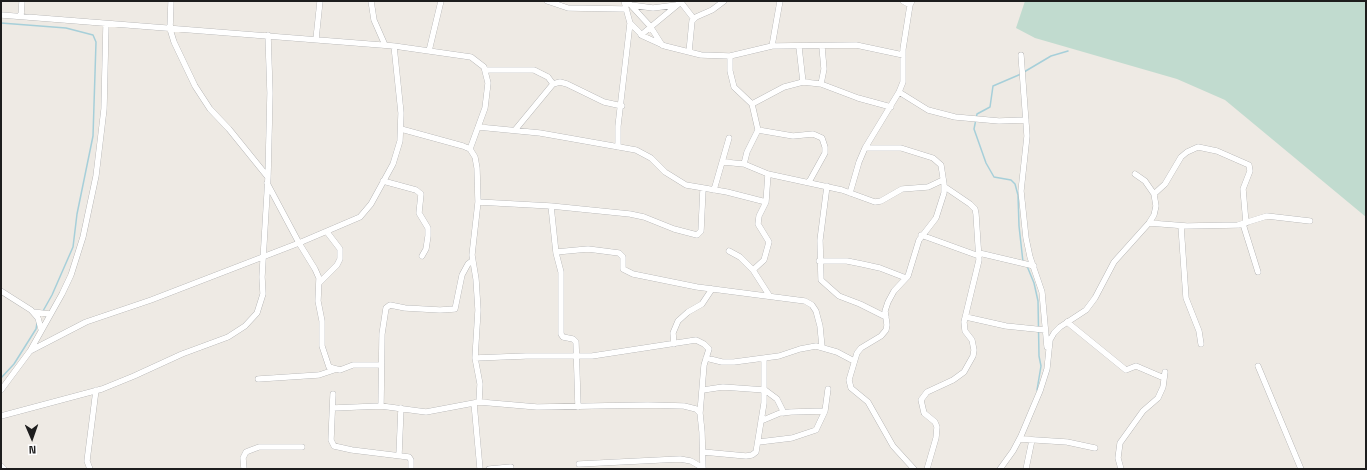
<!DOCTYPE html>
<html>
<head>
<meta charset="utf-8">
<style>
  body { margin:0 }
  #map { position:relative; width:1367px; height:470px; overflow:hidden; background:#eeeae4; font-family:"Space Grotesk",sans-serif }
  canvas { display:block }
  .frame { position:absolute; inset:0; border:2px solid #1d1d1d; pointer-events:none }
  .north { position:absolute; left:12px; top:418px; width:40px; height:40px; -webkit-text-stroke:3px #fff; paint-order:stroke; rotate:178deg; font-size:11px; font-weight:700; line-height:16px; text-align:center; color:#1d1d1d }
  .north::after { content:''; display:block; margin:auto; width:14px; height:18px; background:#1d1d1d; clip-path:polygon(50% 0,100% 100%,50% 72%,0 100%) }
</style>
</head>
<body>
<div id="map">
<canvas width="1367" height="470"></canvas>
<div class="frame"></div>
<div class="north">N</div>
</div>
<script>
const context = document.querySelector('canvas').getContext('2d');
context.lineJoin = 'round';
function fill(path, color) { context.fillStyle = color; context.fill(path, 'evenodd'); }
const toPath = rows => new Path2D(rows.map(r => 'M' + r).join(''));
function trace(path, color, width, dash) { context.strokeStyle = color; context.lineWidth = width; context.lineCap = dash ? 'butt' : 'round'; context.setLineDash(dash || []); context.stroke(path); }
fill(toPath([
  [1025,1,1366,1,1366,217,1225,100,1177,79,1035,38,1016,28]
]), '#c1dbcf');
trace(toPath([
  [1,23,66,28,93,35,96,42,93,136,77,214,73,247,52,295,43,311],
  [1024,72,1051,56,1068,51],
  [1021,74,993,86,990,107,977,114,974,129,986,163,994,177,1011,180,1015,184,1018,195,1019,226,1023,262],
  [1027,266,1034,283,1038,301,1039,356,1041,366,1037,390],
  [1,378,14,364,36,329,37,323]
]), '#a6cfd9', 1.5);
const street = toPath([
  [171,1,170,29,174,42,195,86,210,109,229,129,267,176],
  [371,1,374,20,385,45],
  [547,1,568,8,625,9],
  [624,1,630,23,643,36,665,46,701,55,730,56,772,46,856,45,903,55],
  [627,1,650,26,662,45],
  [680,1,694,19],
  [903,1,910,5],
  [631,5,653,8,676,5],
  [1,15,394,46,471,57,484,67,488,83,485,108,470,149],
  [21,16,22,1],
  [641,35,681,2],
  [316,39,320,1],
  [772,46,780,1],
  [799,47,803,82],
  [822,47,824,69,821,84,858,98,891,107],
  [429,51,441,1],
  [689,52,692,21,696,17,712,10,724,1],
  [1021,55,1027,136,1021,191,1026,238,1030,257,1042,292,1047,347],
  [730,56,730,71,734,87,752,104,758,130,747,152,744,164],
  [485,70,534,70,548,77,553,84],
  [899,92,928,110,955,117,999,121,1026,120],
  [752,104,784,87,803,82,821,84],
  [478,127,540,133,636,150,651,158,665,172,686,185,727,192,766,202],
  [401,129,463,146,470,149,475,157,477,168,478,202,472,255,476,279,478,310,475,358,480,384,479,402],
  [515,130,553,84,560,82,567,84,604,102,622,106],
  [758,130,793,136,813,134,822,138,825,147,825,153,809,182],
  [618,147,618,126,630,23],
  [865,148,901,148,933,158,941,165,944,184,944,193,936,218,919,240,908,276,894,291,888,302,885,311,887,325,886,330,881,336,861,348,857,353,849,380,851,388,868,402,893,446,914,469],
  [723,162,744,164,768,174,842,190,875,202,881,201,902,189,928,187,943,180],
  [383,181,416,190,421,194,419,213,428,228,428,236,426,249,422,256],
  [267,183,299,243,315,269,319,278,318,301,322,321,322,346,329,367,340,370,353,365,381,365],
  [827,186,820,240,821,280,839,296,860,304,886,317],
  [714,190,729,138],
  [850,193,859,162,865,148,899,92,903,82,903,49,910,5,912,1],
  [1154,194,1165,184,1181,157,1187,152,1198,147,1217,151,1249,165,1250,171,1243,189,1246,223],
  [478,202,551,206,556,253,561,272,561,334,563,337,573,339,576,342,578,407],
  [551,206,630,214,644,217,674,229,697,235,701,231,703,189],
  [1149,223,1187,226,1238,225,1267,216,1310,221],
  [1243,224,1258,272],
  [1181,226,1186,298,1199,331,1201,344],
  [921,235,979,256],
  [729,251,740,257,753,270,769,295],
  [556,252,588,249,619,253,623,257,623,269,633,274,697,287,805,301,812,305,816,311,820,326,822,347],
  [979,253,1034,266],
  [819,261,847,261,862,264,880,268,906,278],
  [753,270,764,260,769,242,758,224,759,216,766,202,768,174],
  [319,283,337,265,340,259,340,249,327,232],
  [1,291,31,310,38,318,41,329],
  [33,312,50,314],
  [966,317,1006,326,1045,330],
  [1067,322,1126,370,1136,366,1164,378],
  [674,344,673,333,678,321,688,312,702,304,712,289],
  [30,351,86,322,151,300,299,243,360,217,371,204,393,164,400,141,401,113,394,46],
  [475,358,526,356,592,356,696,340,704,344,709,349,704,365,700,413],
  [706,358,722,362,734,362,779,356,800,349,816,346,837,352,854,361],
  [1258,366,1301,469],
  [258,379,319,375,334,370],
  [1,390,30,351,62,294,71,275,83,237,96,176,104,109,106,24],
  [703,390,723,387,765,390,777,399,784,413],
  [333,394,331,440,334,446,352,450,409,457,411,460,411,469],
  [474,403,480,469],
  [381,406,382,334,386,308,390,305,405,308,440,310,455,309,462,275,468,264,472,261],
  [333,408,381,406,426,412,479,402,537,407,648,405,684,406,696,409,700,413,702,432,703,469],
  [1,416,102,389,134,376,182,354,228,337,245,326,257,313,263,294,262,277,268,177,270,93,268,35],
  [761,421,780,413,791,412,825,411],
  [1020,439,1067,442,1095,448],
  [759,442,792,438,816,430,825,411,828,389],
  [703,452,746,456,752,455,756,452,764,403,764,358],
  [399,455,401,408],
  [579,464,680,459,691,461,703,468],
  [1,466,4,469],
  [90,469,87,461,96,390],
  [244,469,243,458,246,452,251,450,259,447,302,447],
  [489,469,511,467],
  [927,469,936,438,937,427,935,422,924,413,921,400,927,392,953,380,964,372,973,356,974,350,972,340,965,331,964,322,979,260,976,214,975,209,970,204,945,187],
  [1000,469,1013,451,1021,436,1040,391,1047,369,1050,340,1054,333,1060,327,1086,310,1095,298,1114,262,1149,223,1154,215,1156,206,1154,194,1145,181,1135,174],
  [1026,469,1032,440],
  [1121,469,1118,458,1120,443,1143,411,1158,398,1163,387,1165,372]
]);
trace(street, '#a1a1a1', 6);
trace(street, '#fff', 5.5);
</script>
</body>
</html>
